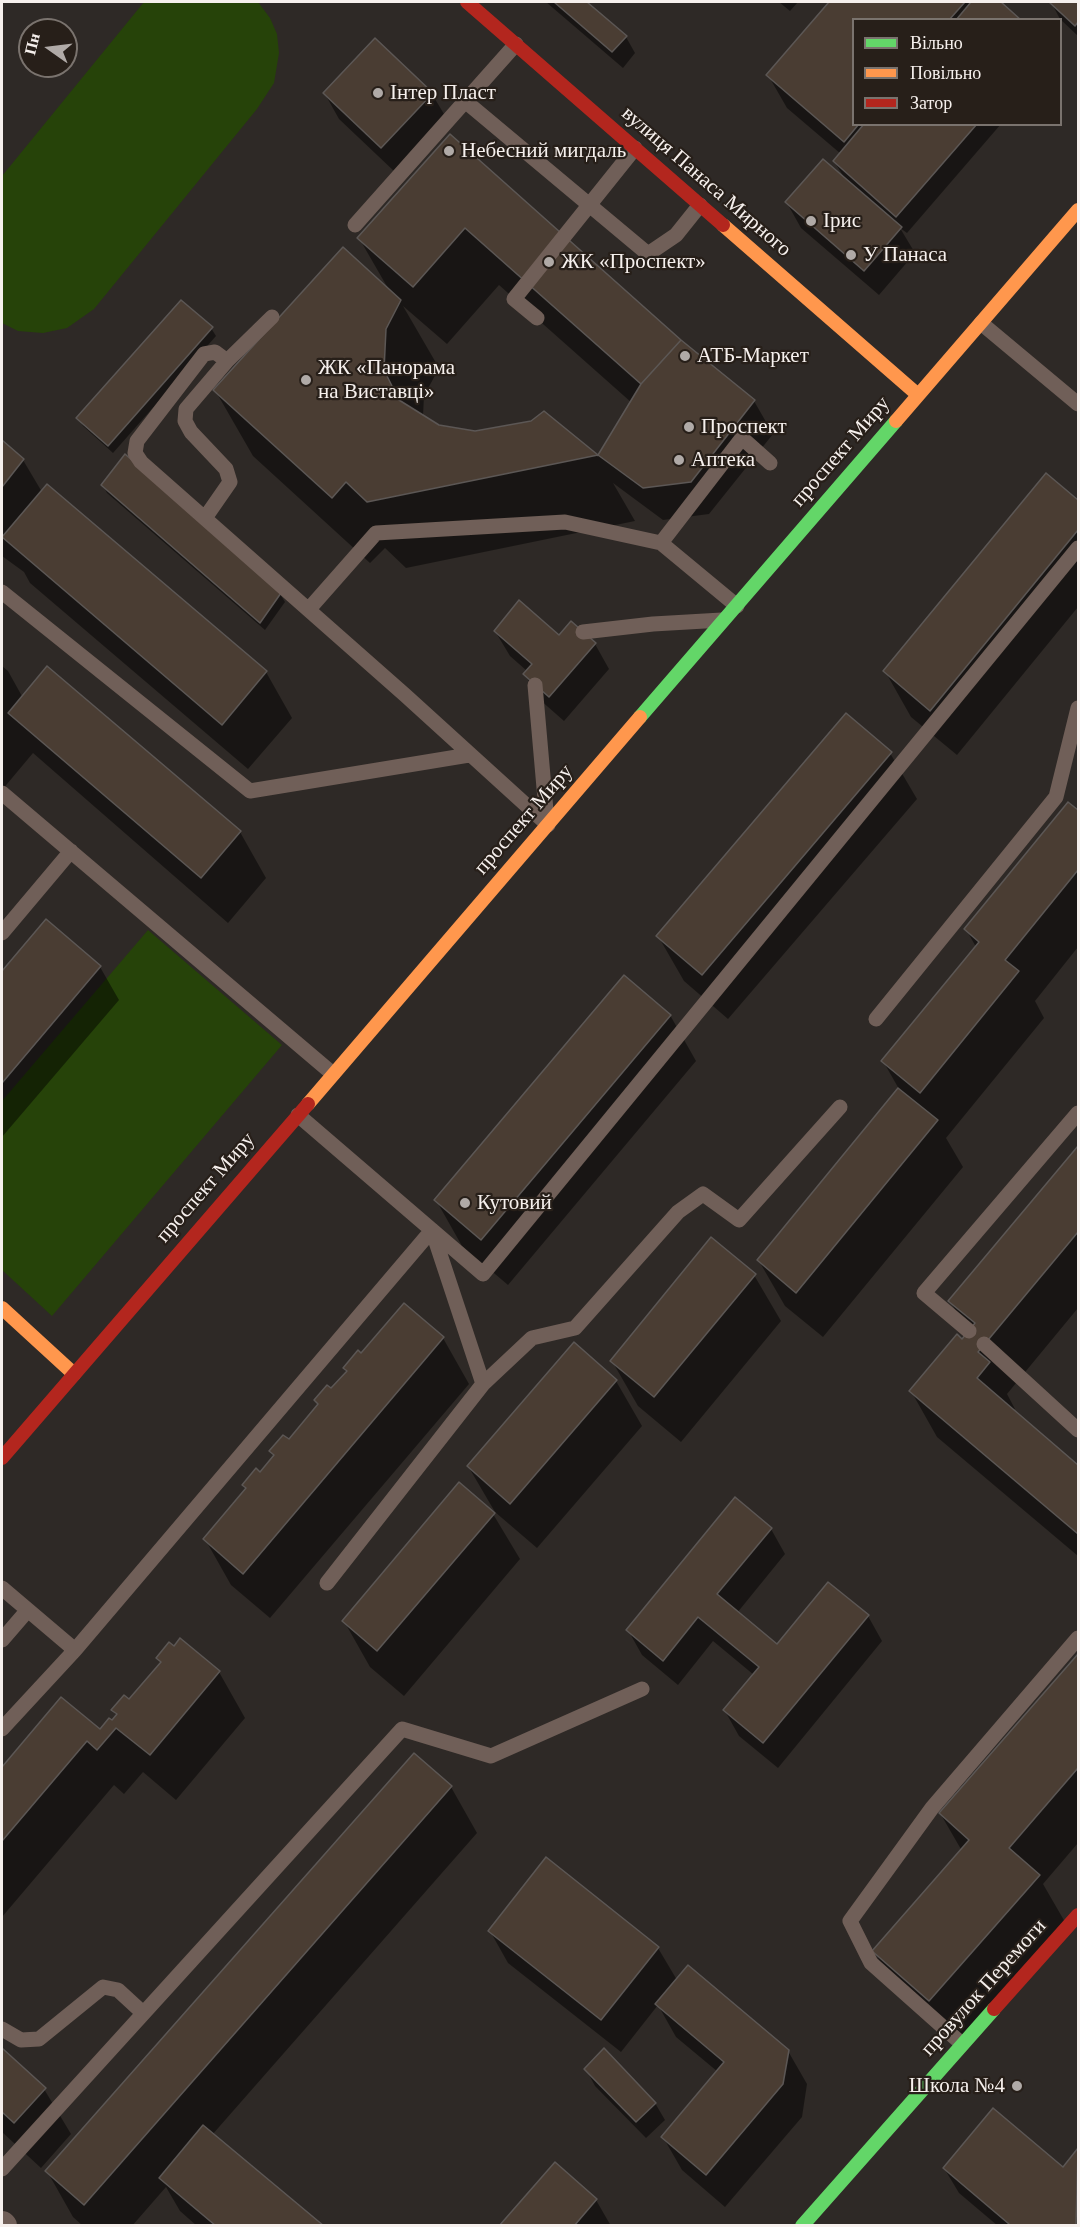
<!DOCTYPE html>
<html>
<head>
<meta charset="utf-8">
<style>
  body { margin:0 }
  #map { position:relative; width:1080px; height:2227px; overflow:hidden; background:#2e2926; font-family:Georgia,serif }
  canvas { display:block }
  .frame { position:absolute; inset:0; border:3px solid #f6f0ed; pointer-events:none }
  .legend { position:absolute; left:852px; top:18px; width:210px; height:108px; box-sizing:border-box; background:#271f19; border:2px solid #7a736e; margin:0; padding:8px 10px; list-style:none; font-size:18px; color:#f6f0ed }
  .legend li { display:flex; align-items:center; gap:12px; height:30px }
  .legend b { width:30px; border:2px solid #7a736e }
  .north { position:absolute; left:18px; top:18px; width:60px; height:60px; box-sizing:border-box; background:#271f19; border:2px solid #7a736e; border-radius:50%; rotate:284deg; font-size:16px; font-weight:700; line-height:24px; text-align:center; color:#f6f0ed }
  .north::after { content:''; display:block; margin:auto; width:21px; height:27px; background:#b0aaa7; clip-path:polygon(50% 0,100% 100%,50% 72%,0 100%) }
</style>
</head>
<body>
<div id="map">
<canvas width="1080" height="2227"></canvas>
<div class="frame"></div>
<ul class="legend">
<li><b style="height:8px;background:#63d668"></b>Вільно</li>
<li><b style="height:8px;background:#ff974d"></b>Повільно</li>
<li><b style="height:8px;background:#b3261e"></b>Затор</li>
</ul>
<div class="north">Пн</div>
</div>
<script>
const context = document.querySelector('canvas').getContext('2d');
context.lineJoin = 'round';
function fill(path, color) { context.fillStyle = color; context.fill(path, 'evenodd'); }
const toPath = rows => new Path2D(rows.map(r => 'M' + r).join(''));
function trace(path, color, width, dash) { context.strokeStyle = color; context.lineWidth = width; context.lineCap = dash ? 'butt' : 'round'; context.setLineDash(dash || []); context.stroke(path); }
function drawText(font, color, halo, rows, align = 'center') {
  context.font = font + ' Georgia,serif'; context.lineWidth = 4.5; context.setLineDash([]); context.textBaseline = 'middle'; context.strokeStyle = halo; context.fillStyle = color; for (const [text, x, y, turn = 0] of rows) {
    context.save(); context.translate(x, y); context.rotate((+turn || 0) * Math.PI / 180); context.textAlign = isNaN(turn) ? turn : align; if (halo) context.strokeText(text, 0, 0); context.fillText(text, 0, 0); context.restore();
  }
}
fill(toPath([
  [144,2,258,2,270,18,277,34,279,53,274,83,257,109,94,309,67,328,43,333,18,331,2,323,2,176],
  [148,930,282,1045,52,1316,2,1270,2,1101]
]), '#264309');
fill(toPath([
  [546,2,585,2,626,37,635,53,623,68],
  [779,2,798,2,790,11],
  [831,2,998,2,1019,20,854,20,854,124,1001,124,907,233,900,228,915,253,879,295,801,228,787,203,845,179,834,161,841,154,787,108,768,75],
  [1051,2,1078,2,1078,36,1060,19],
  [325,94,432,94,447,119,396,173,339,119],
  [450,136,680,341,754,401,773,434,709,514,663,520,613,483,635,521,406,568,385,548,370,563,253,456,215,390,389,290,359,238],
  [499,285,632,403,598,457,544,412,532,423,475,432,438,426,423,416,424,396,439,368,403,306,447,344],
  [211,328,216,336,113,453,83,426,78,418],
  [2,442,23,460,42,492,266,672,292,718,248,769,30,583,24,572,2,556],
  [1046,475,1078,502,1078,607,957,755,911,717,885,671],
  [103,485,280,594,285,602,265,630,107,493],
  [495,631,560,637,595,644,609,669,564,721,539,699,525,674,527,671,510,656],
  [2,666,8,671,23,698,240,832,266,878,228,923,33,753,2,790],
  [890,753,917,799,728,1019,684,981,658,936],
  [1069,804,1078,812,1078,947,1035,1001,1044,1018,946,1138,963,1167,823,1337,785,1306,759,1261,899,1089,883,1061,976,947,966,929],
  [46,921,100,967,119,1000,2,1137,2,974],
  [670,1015,696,1061,508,1285,462,1246,436,1200],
  [1078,1148,1078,1308,1007,1394,1015,1409,1013,1411,1078,1466,1078,1556,937,1437,911,1391,969,1333,950,1301],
  [754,1275,781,1321,681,1442,638,1406,612,1361],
  [443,1338,469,1384,270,1618,231,1585,205,1539,247,1490,244,1485,260,1474,275,1457,271,1451,289,1441,347,1373,344,1368,361,1356],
  [616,1381,642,1426,537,1548,495,1512,468,1466],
  [493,1514,520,1559,404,1696,370,1667,344,1621],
  [771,1529,785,1554,737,1613,777,1646,868,1616,882,1641,778,1768,739,1736,725,1711,754,1675,713,1641,678,1685,642,1655,628,1630],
  [1078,1656,1078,1843,1043,1884,1065,1922,956,2046,900,1997,874,1951,962,1851,940,1813],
  [158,1658,219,1672,245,1718,176,1800,143,1772,124,1794,114,1785,2,1917,2,1768,61,1699,100,1732,117,1716,113,1710,129,1701,161,1664],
  [414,1755,451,1787,477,1833,212,2135,322,2226,197,2226,180,2211,166,2187,132,2226,83,2226,73,2217,47,2171],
  [490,1931,658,1948,677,1980,788,2051,807,2084,802,2117,725,2207,682,2170,663,2137,718,2072,676,2037,658,2005,621,2052,508,1963],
  [2,2050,44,2089,71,2134,41,2168,2,2132],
  [586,2069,655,2103,665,2120,646,2138,595,2086],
  [1078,2150,1078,2226,998,2226,959,2193,944,2168,1063,2169],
  [596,2200,611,2226,501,2226]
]), '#0007');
const building = toPath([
  [554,2,587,2,627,36,612,52,554,2],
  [829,2,965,2,949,20,854,20,854,124,859,124,844,142,766,75,829,2],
  [971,2,1001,2,1021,20,956,20,971,2],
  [1049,2,1078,2,1078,22,1075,26,1049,2],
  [375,38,433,93,381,148,323,93,375,38],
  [864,124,977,124,896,217,833,161,864,124],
  [450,134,681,340,641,384,465,228,413,287,357,238,450,134],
  [823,159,902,227,864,271,785,202,823,159],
  [343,247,401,300,386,329,384,370,399,400,439,425,475,431,531,421,544,411,598,455,367,502,346,482,332,498,213,390,343,247],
  [181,300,213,327,108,446,76,418,181,300],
  [681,340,755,400,691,482,643,488,598,455,641,384,681,340],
  [2,440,24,459,2,487,2,440],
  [125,454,281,593,260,623,101,485,125,454],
  [1046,473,1078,500,1078,530,930,711,883,671,1046,473],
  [47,484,267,671,222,725,2,537,47,484],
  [519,600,559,635,571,621,596,643,549,697,523,674,532,664,494,631,519,600],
  [47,666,241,831,201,878,8,713,47,666],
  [846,713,892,752,702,975,656,936,846,713],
  [1068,802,1078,810,1078,870,1005,960,1019,971,920,1093,881,1061,979,942,964,929,1068,802],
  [46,919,101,966,2,1083,2,971,46,919],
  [624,975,671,1015,481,1240,434,1200,624,975],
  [898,1088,938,1120,796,1293,757,1260,898,1088],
  [1078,1146,1078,1232,978,1352,990,1362,977,1378,1078,1465,1078,1534,909,1391,957,1334,962,1339,975,1323,948,1301,1078,1146],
  [711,1237,756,1274,654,1397,610,1361,711,1237],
  [404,1303,444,1337,243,1574,203,1539,246,1488,242,1485,256,1468,260,1472,274,1455,269,1451,283,1435,289,1439,318,1404,314,1400,327,1385,331,1388,347,1371,343,1368,358,1350,361,1353,404,1303],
  [574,1342,617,1380,510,1504,467,1466,574,1342],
  [459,1482,495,1513,377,1651,342,1621,459,1482],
  [735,1497,772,1528,717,1594,777,1644,828,1582,869,1615,763,1743,723,1710,759,1667,698,1617,663,1661,626,1630,735,1497],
  [180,1638,220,1671,150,1755,116,1728,97,1750,87,1741,2,1841,2,1767,61,1697,100,1729,109,1718,112,1720,117,1714,111,1710,124,1695,129,1699,161,1662,156,1658,169,1642,174,1646,180,1638],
  [1078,1654,1078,1768,1009,1848,1040,1875,929,2001,872,1951,969,1840,939,1813,1078,1654],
  [414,1753,452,1786,84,2205,45,2171,414,1753],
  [546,1857,659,1947,601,2020,488,1931,546,1857],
  [688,1965,789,2050,783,2084,706,2175,661,2137,724,2062,655,2004,688,1965],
  [2,2048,46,2088,14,2123,2,2112,2,2048],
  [604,2048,656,2103,636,2122,584,2069,604,2048],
  [993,2108,1063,2167,1078,2148,1076,2226,1008,2226,1009,2224,943,2168,993,2108],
  [203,2125,324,2226,216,2226,159,2178,203,2125],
  [555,2162,597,2199,574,2226,499,2226,555,2162]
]);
fill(building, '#4a3d33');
trace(building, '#5c5755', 1.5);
trace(toPath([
  [465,101,648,254,676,235,700,205],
  [355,225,516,44],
  [272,317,227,361,215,352,204,354,137,441,135,453,141,462,405,695,548,825],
  [537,318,514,299,635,148],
  [981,323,1078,404],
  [205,518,230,482,226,469,191,432,185,421,186,409,227,361],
  [661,543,742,438,770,463],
  [2,592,250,791,469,755],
  [309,609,376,533,565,522,661,543,737,606],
  [583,632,653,624,722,620],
  [535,685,547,822],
  [2,793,333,1074],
  [2,933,71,851],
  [876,1019,1056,797,1078,708],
  [298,1115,483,1274,1078,548],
  [969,1331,924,1293,1078,1113],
  [984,1344,1078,1430],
  [483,1384,532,1338,575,1328,678,1212,703,1194,739,1220,840,1107],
  [327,1583,483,1384,432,1230],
  [2,1588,75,1650,432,1230],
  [2,1640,27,1611],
  [2,1729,75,1650],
  [2,2029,21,2040,39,2039,103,1987,118,1990,143,2013],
  [962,2044,871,1963,850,1921,932,1808,1078,1638],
  [2,2169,402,1729,491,1756,642,1689]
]), '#705f58', 15);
trace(toPath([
  [2,2225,3,2226]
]), '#705f58', 28);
trace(toPath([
  [640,717,896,421],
  [802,2226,994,2009]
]), '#63d668', 14);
trace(toPath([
  [723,225,918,395],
  [896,421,1078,210],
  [308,1104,640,717],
  [2,1308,74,1374]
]), '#ff974d', 14);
trace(toPath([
  [467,2,723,225],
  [2,1458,308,1104],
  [994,2009,1078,1915]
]), '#b3261e', 14);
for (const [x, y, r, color] of [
  [378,93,6,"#b0aaa7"],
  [449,151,6,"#b0aaa7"],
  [811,221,6,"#b0aaa7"],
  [851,255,6,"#b0aaa7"],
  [549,262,6,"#b0aaa7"],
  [685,356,6,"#b0aaa7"],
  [306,380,6,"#b0aaa7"],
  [689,427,6,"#b0aaa7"],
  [679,460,6,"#b0aaa7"],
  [465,1203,6,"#b0aaa7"],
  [1017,2086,6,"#b0aaa7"]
]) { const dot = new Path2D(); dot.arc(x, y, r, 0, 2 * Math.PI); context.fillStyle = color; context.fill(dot); trace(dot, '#271f19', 2); }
drawText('21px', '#f6f0ed', '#271f19', [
  ["Інтер Пласт",390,93],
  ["Небесний мигдаль",461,151],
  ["Ірис",823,221],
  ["У Панаса",863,255],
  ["ЖК «Проспект»",561,262],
  ["АТБ-Маркет",697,356],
  ["ЖК «Панорама",318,368],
  ["на Виставці»",318,392],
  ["Проспект",701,427],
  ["Аптека",691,460],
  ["Кутовий",477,1203],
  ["Школа №4",1005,2086,"right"]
], 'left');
drawText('21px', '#f6f0ed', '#271f19', [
  ["вулиця Панаса Мирного",706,182,41],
  ["проспект Миру",841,452,-49],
  ["проспект Миру",524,820,-49],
  ["проспект Миру",206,1188,-49],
  ["провулок Перемоги",984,1988,-48]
]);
</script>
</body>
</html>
